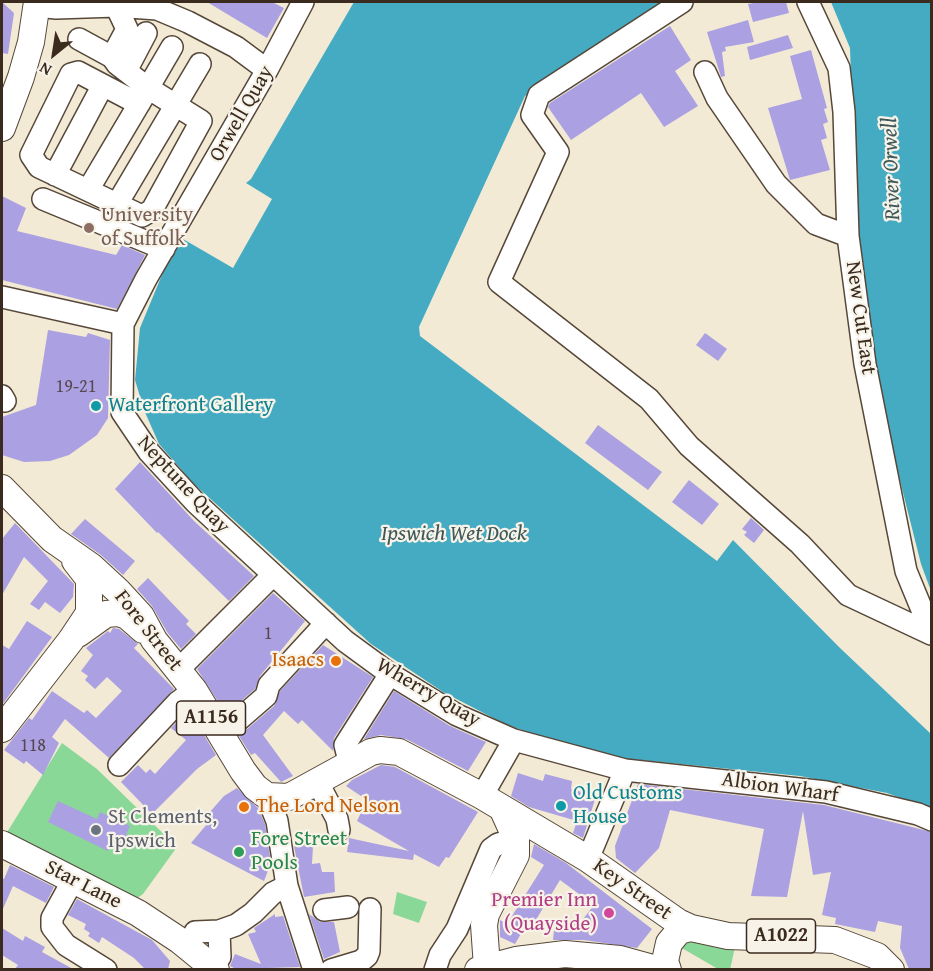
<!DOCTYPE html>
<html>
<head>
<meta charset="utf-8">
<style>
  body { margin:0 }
  #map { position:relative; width:933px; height:971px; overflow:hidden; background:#f2ead5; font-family:"Gentium Book Plus",serif }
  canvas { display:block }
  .frame { position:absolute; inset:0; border:3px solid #3b2a1e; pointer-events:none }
  .north { position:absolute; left:24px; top:24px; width:60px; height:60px; -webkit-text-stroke:4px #f7f3e8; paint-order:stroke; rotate:210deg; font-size:16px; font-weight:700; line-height:24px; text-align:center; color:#3b2a1e }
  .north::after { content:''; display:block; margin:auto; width:21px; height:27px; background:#3b2a1e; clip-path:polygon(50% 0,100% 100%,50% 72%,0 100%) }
</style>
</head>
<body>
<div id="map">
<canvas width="933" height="971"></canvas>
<div class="frame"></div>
<div class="north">N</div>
</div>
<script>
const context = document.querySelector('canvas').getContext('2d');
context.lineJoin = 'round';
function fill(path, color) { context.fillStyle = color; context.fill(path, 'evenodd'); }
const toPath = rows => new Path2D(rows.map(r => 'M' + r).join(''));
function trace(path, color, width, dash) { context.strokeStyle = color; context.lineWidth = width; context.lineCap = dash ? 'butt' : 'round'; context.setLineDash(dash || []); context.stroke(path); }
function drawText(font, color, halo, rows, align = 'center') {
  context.font = font + ' "Gentium Book Plus",serif'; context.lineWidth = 4.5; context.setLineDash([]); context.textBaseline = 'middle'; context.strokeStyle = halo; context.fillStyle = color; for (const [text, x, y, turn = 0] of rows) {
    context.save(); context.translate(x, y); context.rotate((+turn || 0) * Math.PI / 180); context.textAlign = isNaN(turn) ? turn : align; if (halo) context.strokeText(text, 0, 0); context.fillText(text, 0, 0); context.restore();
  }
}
fill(toPath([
  [62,743,97,769,177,847,143,894,136,899,6,834],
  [397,892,427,902,419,923,393,914],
  [690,942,735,947,730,970,718,969,680,947]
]), '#89d897');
fill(toPath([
  [354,2,673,2,525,96,419,327,420,336,717,561,733,540,840,648,931,734,931,809,887,793,800,776,621,758,556,743,503,723,443,692,371,644,194,484,159,444,144,410,135,380,140,328,164,270,183,239,233,268,272,199,246,183,251,179],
  [831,2,931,2,931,591,921,564,877,389,857,240,850,48]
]), '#44abc3');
fill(toPath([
  [2,2,14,13,8,54,2,53],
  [207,2,272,2,284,8,267,38],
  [759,2,786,2,789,13,753,22,748,4],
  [748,20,754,42,725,47,726,51,722,52,725,76,721,77,707,32],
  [670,26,691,60,675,71,698,106,664,127,641,93,571,140,548,107,550,103],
  [788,35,793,48,750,60,747,47],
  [811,50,827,108,824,109,828,122,823,124,827,138,821,140,830,170,790,180,768,108,802,99,790,56],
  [2,196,26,208,17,231,116,255,122,245,145,255,117,309,2,280],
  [48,330,86,337,88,333,110,340,108,418,97,435,69,455,50,461,24,462,2,455,2,417,36,405],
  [705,333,727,349,718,361,696,345],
  [598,425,662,472,648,490,585,443],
  [140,462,194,521,254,576,229,601,158,532,157,533,115,489],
  [689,480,719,504,702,525,672,502],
  [751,518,764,530,754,543,744,535,747,532,742,529],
  [85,519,135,561,123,575,101,555,71,534],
  [15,523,74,584,73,597,60,613,45,602,39,610,30,604,48,581,24,557,2,595,2,539],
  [148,578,189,621,186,624,196,634,181,649,167,632,152,606,137,589],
  [273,593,305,621,260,676,255,689,226,714,197,669],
  [27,621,52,637,2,705,2,645,9,649],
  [113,628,119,629,138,644,134,648,174,689,109,758,65,719,52,737,59,743,43,775,26,761,24,764,4,750,29,718,32,720,52,691,84,713,87,710,96,718,122,691,107,677,95,689,85,680,88,676,81,671,93,655,86,648,108,631,110,633],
  [323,645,373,677,334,738,333,751,302,720,298,724,284,711,263,735,293,776,281,782,255,753,251,755,239,736,274,706,280,691],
  [394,691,450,726,486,742,468,771,406,739,381,735,364,739],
  [189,710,216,755,197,769,152,814,121,782,138,765,146,773,150,769,155,774,186,740,171,728],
  [381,765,395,767,478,812,449,858,446,857,439,867,414,854,413,860,347,852,349,838,409,851,357,821,367,800,346,786,352,780],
  [518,773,543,781,545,774,572,781,571,789,596,796,583,838,573,833,577,821,529,807,511,796],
  [638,784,824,805,932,832,932,969,909,969,900,948,902,926,878,921,875,932,835,924,836,918,822,915,831,872,813,875,803,811,787,897,751,896,764,829,670,810,659,848,635,873,616,858,615,846],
  [237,788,258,808,265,824,271,863,264,881,191,843,213,817,209,813,224,796],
  [58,801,97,819,100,812,130,826,126,835,135,839,131,849,113,840,108,851,48,822],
  [293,841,307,841,307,846,313,846,312,864,320,863,322,872,334,872,335,892,304,897],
  [534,844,566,863,652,929,637,948,584,940,553,940,555,921,580,923,594,905,560,880,534,923,529,920,515,944,500,937,500,920,507,924,544,865,531,857],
  [10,865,54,887,46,903,13,886,2,911,2,878,4,879],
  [77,899,152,940,170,961,168,969,145,969,134,958,102,937,99,943,88,936,90,933,84,929,86,924,68,915],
  [275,914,275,917,283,916,300,967,236,969,230,966,235,954,261,964,248,934,256,932,254,928],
  [309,914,320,922,334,922,340,952,324,959],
  [2,928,23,941,25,936,45,947,42,952,73,969,15,969,18,965,2,955]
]), '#aba0e1');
const minor = toPath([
  [303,2,267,70,146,279,123,324,122,412,149,452,195,502,345,641,390,674,457,715,514,740,625,770,826,792,918,814,932,820],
  [682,2,539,95,532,115,558,152,499,282,649,399,689,446,800,544,848,595,931,634],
  [808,2,839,68,844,112,848,236,865,364,906,571,932,634],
  [37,6,56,8,116,6,127,29,112,57,117,64,148,88,201,121,152,210,142,216,39,167,31,155,71,74,78,72,139,104,148,88,172,47],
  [116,6,157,9,188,22,236,47,267,70],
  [79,39,112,57],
  [126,71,146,33],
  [705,72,717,98,776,184,816,224,848,236],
  [55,175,103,85],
  [88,190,139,104],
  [43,199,164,249],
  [117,204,200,64],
  [2,297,123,324],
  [2,396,5,401],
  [179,669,273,575],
  [221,735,266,696,269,685,326,623],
  [349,761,345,745,390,674],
  [119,765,178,702,194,690],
  [317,781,337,819,339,830],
  [267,796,277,821,287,886,314,970],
  [482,796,514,740],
  [588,859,625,770],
  [73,880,52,918,52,927,66,945,106,970],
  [324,910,348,907],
  [219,931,220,957],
  [195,932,219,931,236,925,253,913,273,893,287,886],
  [331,970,361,961,367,956,369,951,370,909],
  [435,970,440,955,457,929,491,849,498,844,516,839]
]);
const major = toPath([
  [2,128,21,77,31,42,37,2],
  [2,488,52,539,92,567,118,591,141,616,154,640,194,690,243,771,255,787,267,796,289,797,371,752,380,750,399,752,482,796,588,859,678,922,691,928,728,936,835,940,877,956,891,970],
  [78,634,106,614,118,613,127,616,143,630],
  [2,729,71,640,89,613,89,579,75,561],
  [2,844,138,913,179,940,216,970],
  [487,967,484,925,486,914,516,855,516,839,502,808],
  [478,970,516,960,565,954,620,959,660,970],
  [668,970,665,961,669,943,679,931,691,928]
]);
trace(minor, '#564739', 24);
trace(major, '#564739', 28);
trace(minor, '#fff', 21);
trace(major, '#fff', 26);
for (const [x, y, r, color] of [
  [89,228,6,"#8d6e63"],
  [96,406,6,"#0f9aa8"],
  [336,661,6,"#e8710a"],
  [561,806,6,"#0f9aa8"],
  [244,807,6,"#e8710a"],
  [96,830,6,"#6b7280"],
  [239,852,6,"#2e9e5b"],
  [609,913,6,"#d1479c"]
]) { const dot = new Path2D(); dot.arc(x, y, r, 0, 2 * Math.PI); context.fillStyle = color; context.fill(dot); trace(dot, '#f7f3e8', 2); }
drawText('18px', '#57484f', null, [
  ["19-21",76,387],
  ["1",268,634],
  ["118",33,746]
]);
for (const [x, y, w] of [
  [211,718,69],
  [781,936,69]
]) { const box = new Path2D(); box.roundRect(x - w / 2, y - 17, w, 34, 4.5); context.fillStyle = '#f7f3e8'; context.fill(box); trace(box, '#3b2a1e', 1.5); }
drawText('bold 20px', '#3b2a1e', null, [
  ["A1156",211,718],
  ["A1022",781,936]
]);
drawText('21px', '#3b2a1e', '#f7f3e8', [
  ["Orwell Quay",242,114,-60],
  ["New Cut East",860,318,82],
  ["Neptune Quay",183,485,47],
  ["Fore Street",148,631,52],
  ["Wherry Quay",428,693,30],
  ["Albion Wharf",780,788,8],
  ["Star Lane",83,885,27],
  ["Key Street",632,890,35]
]);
drawText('21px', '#785e54', '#f7f3e8', [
  ["University",101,216],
  ["of Suffolk",101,240]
], 'left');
drawText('21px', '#0d838f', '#f7f3e8', [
  ["Waterfront Gallery",108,406],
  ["Old Customs",573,794],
  ["House",573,818]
], 'left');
drawText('21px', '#c56008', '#f7f3e8', [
  ["Isaacs",324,661],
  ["The Lord Nelson",256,807,"left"]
], 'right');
drawText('21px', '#5b616d', '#f7f3e8', [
  ["St Clements,",108,818],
  ["Ipswich",108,842]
], 'left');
drawText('21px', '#27864d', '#f7f3e8', [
  ["Fore Street",251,840],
  ["Pools",251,864]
], 'left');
drawText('21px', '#b23c85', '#f7f3e8', [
  ["Premier Inn",597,901],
  ["(Quayside)",597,925]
], 'right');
drawText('italic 22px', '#3e5758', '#f7f3e8', [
  ["River Orwell",892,169,-92],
  ["Ipswich Wet Dock",454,534]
]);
</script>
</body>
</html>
